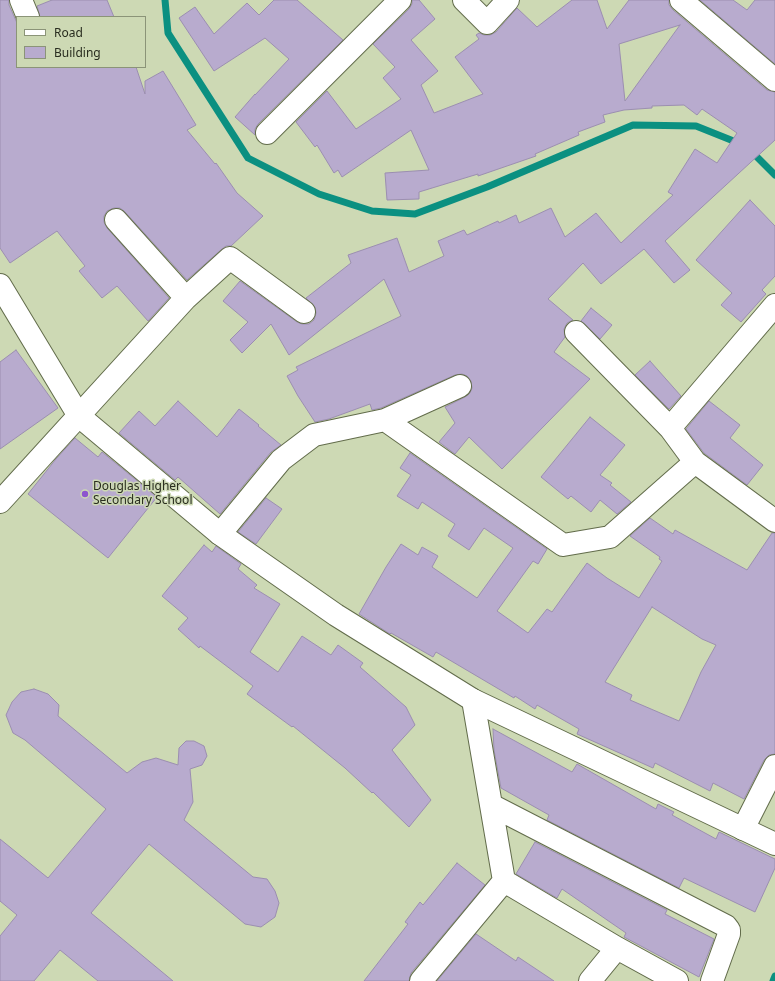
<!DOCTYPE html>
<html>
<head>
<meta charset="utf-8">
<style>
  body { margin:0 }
  #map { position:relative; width:775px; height:981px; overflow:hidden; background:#cdd9b4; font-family:"Noto Sans",sans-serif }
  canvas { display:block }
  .legend { position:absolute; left:16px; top:16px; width:130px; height:52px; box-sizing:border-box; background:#cdd9b4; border:1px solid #8b9478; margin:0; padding:5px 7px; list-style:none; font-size:12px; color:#292d1f }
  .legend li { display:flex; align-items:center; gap:8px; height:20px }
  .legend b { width:20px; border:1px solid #8b9478 }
</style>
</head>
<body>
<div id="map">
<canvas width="775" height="981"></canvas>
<ul class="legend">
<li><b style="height:5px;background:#fff"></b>Road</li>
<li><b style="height:11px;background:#b8abce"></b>Building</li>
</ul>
</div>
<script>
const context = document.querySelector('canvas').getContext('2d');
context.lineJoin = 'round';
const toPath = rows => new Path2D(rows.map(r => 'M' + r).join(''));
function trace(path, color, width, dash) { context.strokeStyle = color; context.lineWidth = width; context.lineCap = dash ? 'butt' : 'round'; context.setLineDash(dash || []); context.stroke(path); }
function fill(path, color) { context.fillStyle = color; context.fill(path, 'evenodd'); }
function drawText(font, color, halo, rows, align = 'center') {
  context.font = font + ' "Noto Sans",sans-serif'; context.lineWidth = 3; context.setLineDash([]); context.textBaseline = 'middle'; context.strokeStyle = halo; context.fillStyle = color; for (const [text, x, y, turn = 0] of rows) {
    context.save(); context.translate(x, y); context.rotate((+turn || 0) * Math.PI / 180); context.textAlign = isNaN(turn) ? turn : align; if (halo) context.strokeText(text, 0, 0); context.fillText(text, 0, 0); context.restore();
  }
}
trace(toPath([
  [165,0,168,33,248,158,319,194,372,211,415,214,487,187,633,125,696,126,741,144],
  [751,151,775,175],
  [773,981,775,976]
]), '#0b9081', 7);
const building = toPath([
  [0,0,9,0,9,5,17,23,17,67,136,67,145,94,145,81,163,71,196,125,187,130,215,164,216,163,237,193,263,216,231,246,226,246,222,249,187,280,125,212,120,208,114,208,107,211,104,216,104,222,107,228,169,298,148,321,117,286,102,298,79,271,85,266,57,231,10,263,0,248,0,0],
  [52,0,107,0,114,17,40,17,37,6,52,0],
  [274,0,297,0,343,40,258,124,255,129,255,135,235,117,255,94,255,95,289,59,265,38,214,71,179,18,195,7,214,34,247,3,259,15,274,0],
  [412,0,419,0,435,19,411,40,438,71,421,85,434,113,483,94,455,57,479,39,476,35,479,33,484,35,490,35,496,32,517,8,537,27,572,0,597,0,607,29,629,0,669,0,669,5,673,10,767,90,775,92,775,140,665,241,690,270,674,283,644,249,601,284,583,263,548,299,573,320,567,323,564,329,565,337,554,352,590,379,502,469,469,437,455,454,439,442,455,423,445,407,465,397,470,393,472,388,471,381,467,376,462,374,455,375,381,408,372,410,370,404,329,419,315,422,298,396,287,376,298,370,296,367,401,316,384,279,289,355,271,324,242,353,230,340,248,322,223,301,240,281,297,322,302,324,309,324,314,320,316,313,315,307,306,298,351,263,348,255,397,238,409,272,444,256,438,241,464,230,467,235,498,221,499,223,516,215,519,223,551,208,565,237,596,213,621,243,673,195,668,192,695,149,717,163,737,133,702,109,697,115,684,105,652,106,652,108,624,110,603,115,605,122,578,132,579,135,535,154,536,156,478,176,478,174,419,192,419,199,387,200,385,173,429,170,411,130,342,177,338,170,334,173,317,145,315,147,296,122,327,91,356,129,401,99,383,78,395,67,373,44,409,9,412,4,412,0],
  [680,25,625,101,619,44,680,25],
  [700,0,733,0,747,10,755,0,775,0,775,64,700,0],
  [750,200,775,226,775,276,762,290,766,294,741,322,721,305,732,293,696,260,750,200],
  [591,308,612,325,600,339,581,321,591,308],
  [16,350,58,408,0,449,0,362,16,350],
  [650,361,681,396,669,409,635,375,650,361],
  [178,401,217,437,239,409,259,425,258,426,281,445,271,452,220,514,178,477,175,480,119,433,139,411,155,426,178,401],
  [709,401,740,425,730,438,763,465,747,485,704,453,686,429,709,401],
  [590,417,625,445,600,475,612,483,610,485,631,502,617,514,600,500,591,512,571,496,568,499,541,477,590,417],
  [75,438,98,457,102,452,157,497,108,558,28,494,56,459,75,438],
  [410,453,547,549,538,564,533,561,497,611,528,633,547,609,552,612,587,563,607,578,639,598,662,561,659,559,660,557,630,536,650,518,673,534,675,530,747,570,772,533,775,533,775,754,769,755,764,760,744,799,713,783,710,791,655,763,653,768,577,734,579,729,537,705,535,709,515,696,514,698,436,652,433,657,391,633,390,634,359,614,386,567,401,544,418,555,422,547,438,556,432,567,477,598,513,548,484,528,469,550,448,536,455,524,422,502,418,509,397,496,411,475,400,468,410,453],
  [652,607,702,639,716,645,701,672,687,704,679,721,630,700,632,695,605,682,652,607],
  [266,498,282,509,256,544,238,532,266,498],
  [204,545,212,552,216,546,241,564,238,569,257,585,254,588,280,604,250,652,278,672,302,636,331,655,338,645,363,663,360,667,406,707,415,725,392,750,431,800,409,827,373,792,372,793,345,768,293,726,292,727,247,694,253,686,200,646,199,648,178,629,188,618,162,596,204,545],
  [34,689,48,694,59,705,58,716,127,773,142,762,156,758,178,765,179,748,186,741,194,741,204,746,207,756,202,765,190,769,193,802,184,820,253,877,267,879,275,891,279,903,275,917,261,927,245,924,149,844,91,913,173,981,98,981,60,950,34,981,0,981,0,936,17,915,0,901,0,839,48,878,106,809,25,740,13,733,6,715,12,702,21,692,34,689],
  [493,729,572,772,577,764,656,809,658,804,674,812,672,815,716,839,719,832,775,859,775,868,755,912,684,878,679,888,547,820,549,815,501,788,494,750,493,729],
  [535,842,667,910,665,914,714,939,699,977,624,937,626,933,562,889,557,898,516,874,535,842],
  [457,863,485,885,411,973,409,981,364,981,408,924,405,922,420,902,423,905,457,863],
  [476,934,516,961,518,957,554,981,437,981,476,934]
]);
fill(building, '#b8abce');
trace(building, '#9b8eb0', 1);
const street = toPath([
  [21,0,28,17],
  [464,0,487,23,508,0],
  [681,0,775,80],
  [267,133,400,0],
  [116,220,186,298],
  [576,332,670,428,695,462,775,521],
  [385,420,563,545,610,537,695,462],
  [670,428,775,305],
  [0,502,186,298,230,258,304,312],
  [220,534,281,460,314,435,385,420,460,386],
  [473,700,504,881,617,948,677,981],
  [491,805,726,926,729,930,729,934,712,981],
  [743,829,775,766],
  [421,981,504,881],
  [590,981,617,948]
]);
const secondary = toPath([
  [0,285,79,416,220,534,336,615,473,700,775,844]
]);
trace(street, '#626c4b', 24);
trace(secondary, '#626c4b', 24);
trace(street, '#fff', 22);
trace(secondary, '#fff', 22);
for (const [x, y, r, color] of [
  [85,494,4,"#8d56ce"]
]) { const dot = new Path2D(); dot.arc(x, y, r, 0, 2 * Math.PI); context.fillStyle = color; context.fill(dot); trace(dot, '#cdd9b4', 1.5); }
drawText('12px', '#292d1f', '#cdd9b4', [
  ["Douglas Higher",93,487],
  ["Secondary School",93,501]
], 'left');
</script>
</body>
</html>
